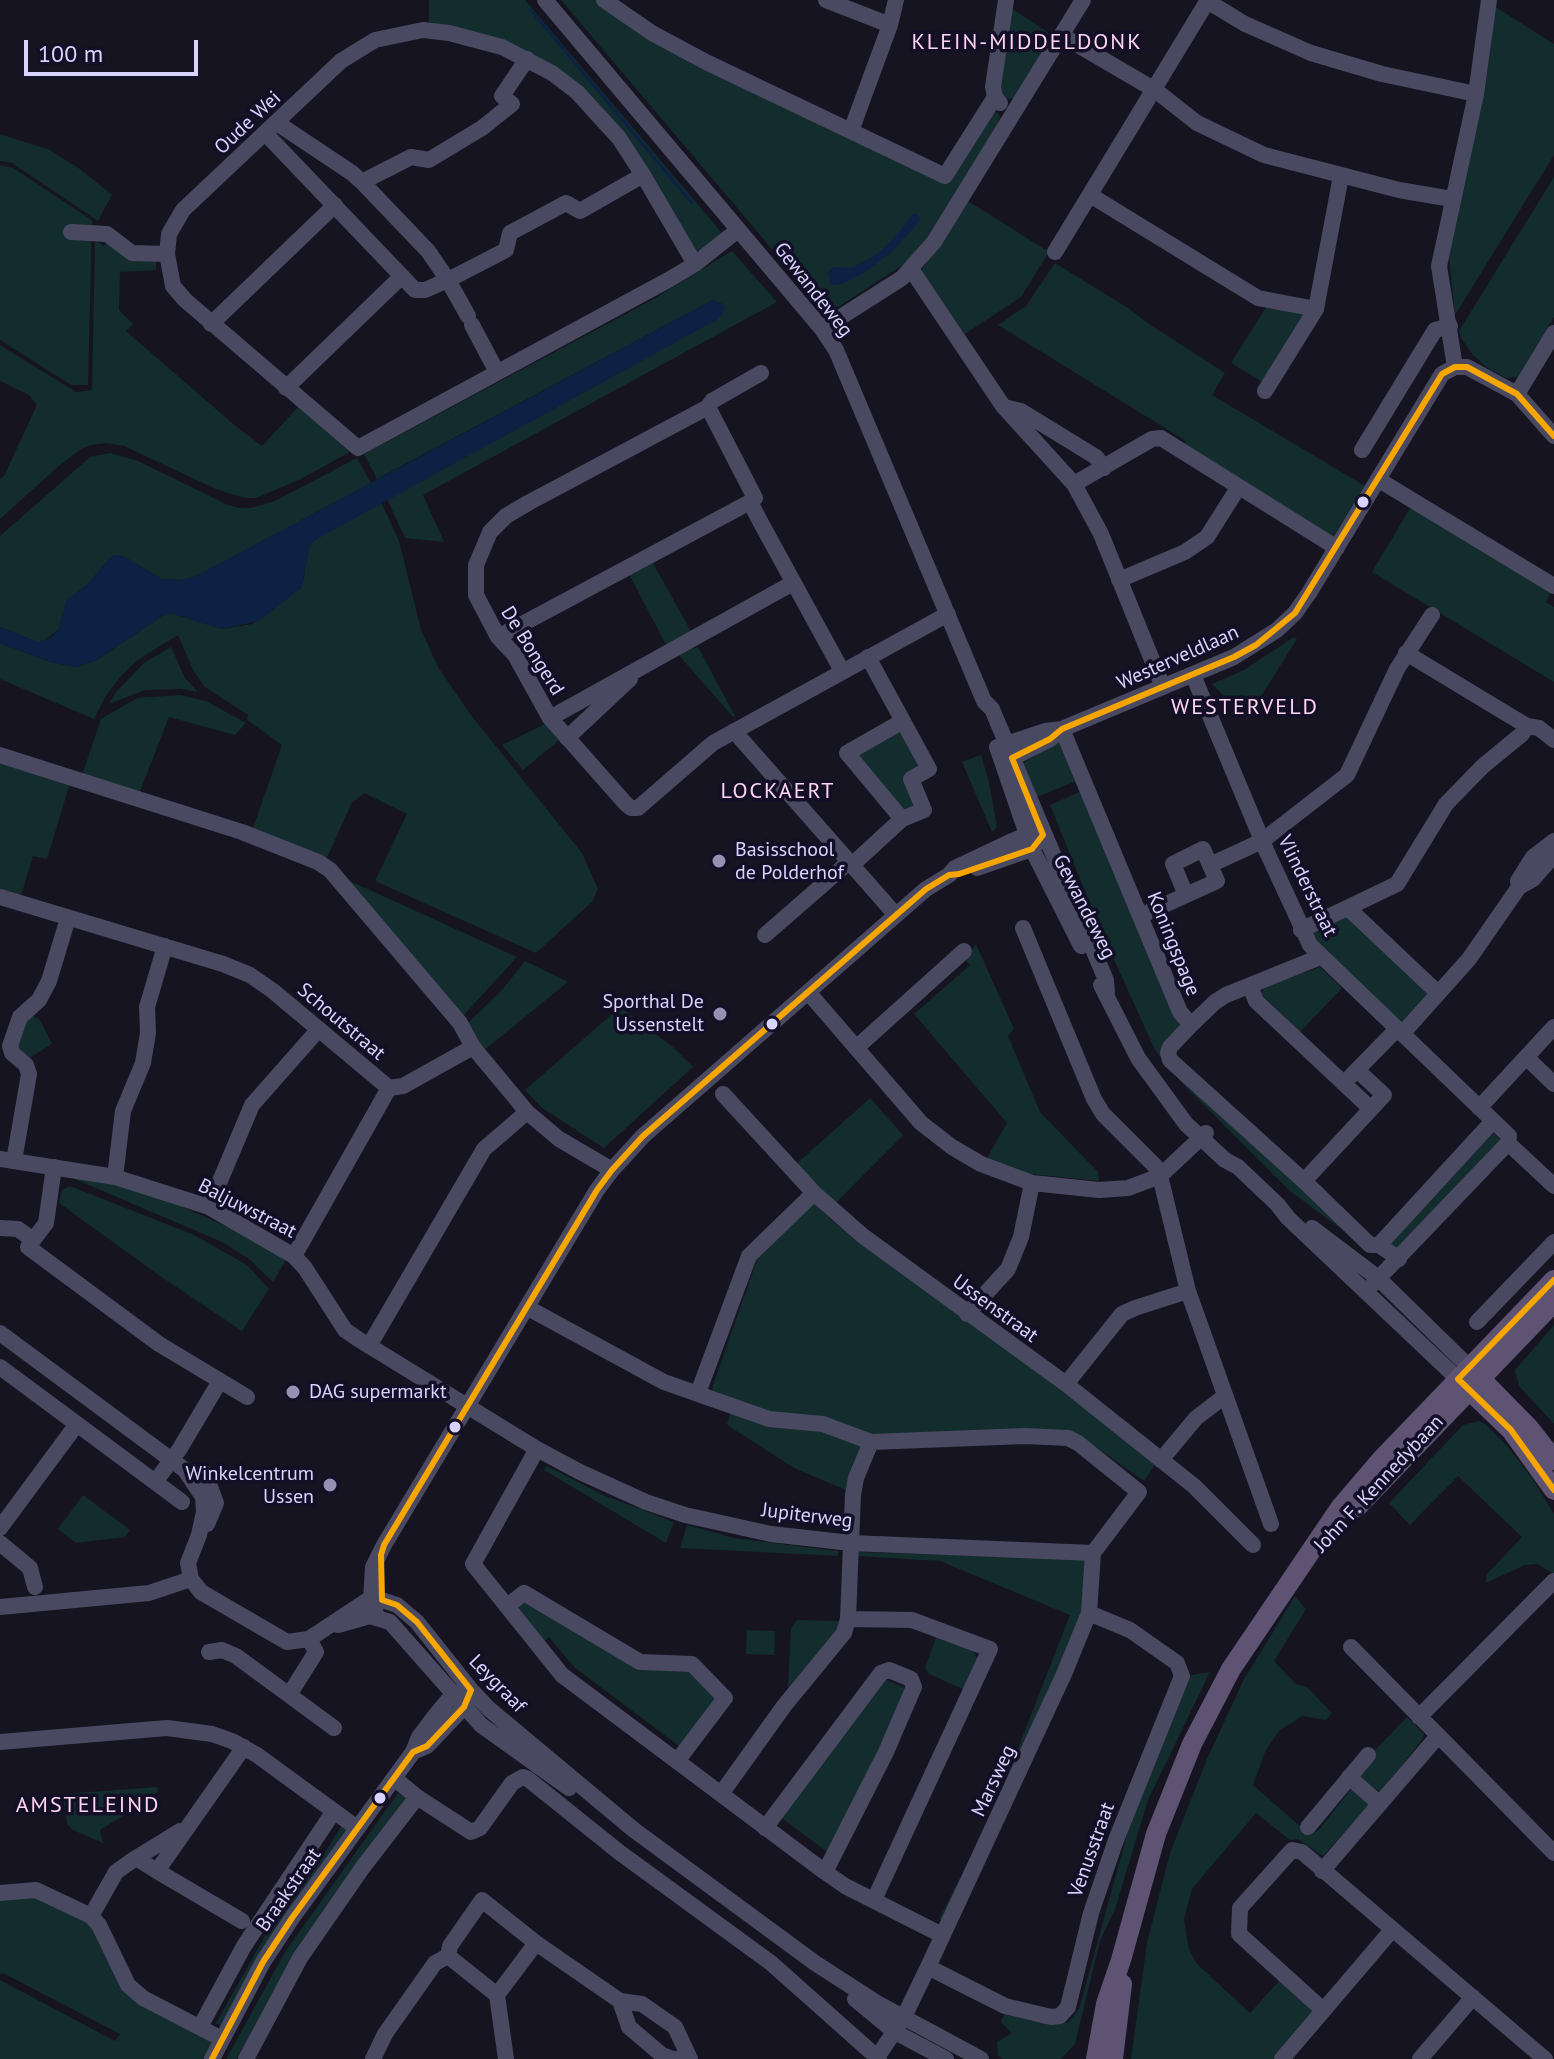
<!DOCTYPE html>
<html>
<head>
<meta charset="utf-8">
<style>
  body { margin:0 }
  #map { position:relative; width:1554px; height:2059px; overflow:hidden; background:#161421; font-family:"PT Sans",sans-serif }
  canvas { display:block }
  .scale { position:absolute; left:24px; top:40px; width:174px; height:36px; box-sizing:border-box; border:4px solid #d9d4ff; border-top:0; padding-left:10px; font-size:24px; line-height:28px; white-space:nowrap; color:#d9d4ff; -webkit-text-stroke:6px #130f26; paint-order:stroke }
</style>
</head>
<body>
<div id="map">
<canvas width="1554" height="2059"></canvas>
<div class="scale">100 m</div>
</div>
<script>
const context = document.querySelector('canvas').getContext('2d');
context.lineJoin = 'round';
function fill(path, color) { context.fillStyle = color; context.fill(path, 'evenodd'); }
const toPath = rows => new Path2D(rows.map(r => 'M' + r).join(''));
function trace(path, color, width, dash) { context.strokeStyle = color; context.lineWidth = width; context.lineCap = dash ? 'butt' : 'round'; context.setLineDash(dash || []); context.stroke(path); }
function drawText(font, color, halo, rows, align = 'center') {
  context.font = font + ' "PT Sans",sans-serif'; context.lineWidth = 7; context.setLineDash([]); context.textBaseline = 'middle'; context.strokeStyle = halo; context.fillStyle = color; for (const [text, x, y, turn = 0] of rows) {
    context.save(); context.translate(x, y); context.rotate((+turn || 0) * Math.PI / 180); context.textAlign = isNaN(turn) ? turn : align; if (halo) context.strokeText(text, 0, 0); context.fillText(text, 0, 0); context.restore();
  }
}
fill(toPath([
  [429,0,525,0,722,233,701,252,696,251,578,84,429,25],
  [561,0,596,0,605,7,945,183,988,115,996,112,1000,116,998,124,927,238,909,261,827,314],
  [1494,6,1554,44,1554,155,1455,315,1449,257],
  [1011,8,1052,35,1015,98,1007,99,1000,93],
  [0,134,50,150,80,169,112,195,98,221,12,163,0,161],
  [0,165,13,168,92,220,88,385,71,385,0,340],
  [1554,177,1554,317,1518,377,1506,378,1489,369,1473,355,1461,338,1459,331],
  [968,201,1049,252,1021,297,965,334,921,271],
  [95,240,104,246,108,240,156,258,156,270,120,272,119,310,133,324,126,331,232,423,262,446,299,406,350,452,299,480,256,498,245,498,216,489,124,446,107,443,91,445,81,449,59,466,0,519,0,479,4,476,37,405,29,395,0,381,0,345,76,392,92,390],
  [732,251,777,302,423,495,444,542,405,538,387,499,601,383,713,300,377,479,364,454,652,300],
  [1055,263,1128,308,1149,324,1225,373,1212,395,1365,486,1332,538,1184,446,1186,441,998,325,1026,306],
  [1268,304,1309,313,1264,383,1231,363],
  [110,453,138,461,228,505,238,508,251,508,275,501,357,458,371,483,195,577,183,580,161,579,125,557,115,555,109,559,87,585,66,601,59,629,44,641,37,642,0,627,0,536,90,457],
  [381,502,399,541,421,630,438,667,470,714,582,853,598,889,592,902,536,953,375,881,407,814,364,793,351,804,326,860,252,831,282,745,247,720,248,715,205,687,194,672,178,635,136,661,122,675,107,694,94,719,0,679,0,643,50,662,75,667,97,660,162,616,171,613,222,629,252,624,302,587,309,547,313,541],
  [1412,505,1552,590,1546,602,1554,607,1554,682,1372,572],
  [650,558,692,633,667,647,627,570],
  [1294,637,1297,639,1247,719,1212,684,1244,670],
  [690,644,693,649,698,647,735,716,733,717,676,652],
  [171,647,185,678,198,692,182,689,145,690,109,704,116,692,144,663],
  [180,695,206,701,246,723,235,735,169,717,139,794,81,778,101,719,137,698],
  [545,724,559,740,523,770,502,745],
  [901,725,924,764,904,774,918,806,905,812,852,751],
  [1061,741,1079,780,1037,797,1023,763],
  [981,755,989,782,997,827,992,832,962,762],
  [0,760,70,783,47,859,33,856,20,899,0,892],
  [1084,790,1180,1025,1180,1032,1160,1056,1352,1237,1290,1191,1181,1082,1155,1050,1102,933,1050,805],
  [350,881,517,957,463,1016,348,883],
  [1348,916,1431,994,1403,1029,1329,961,1311,931],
  [976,944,1014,1029,1008,1036,1040,1112,1098,1172,1099,1181,1031,1174,1008,1169,987,1158,1007,1123,914,1014,970,965,965,959],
  [525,961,568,982,483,1051,468,1023,502,990],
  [1320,967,1342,988,1300,1032,1260,993,1266,986],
  [620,1007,674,1048,693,1067,604,1148,542,1108,525,1090],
  [30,1014,40,1020,52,1044,26,1060,16,1052,23,1020],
  [870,1098,903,1135,833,1206,794,1166],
  [1493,1133,1502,1141,1400,1252,1387,1246],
  [70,1177,109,1182,169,1201,239,1232,287,1258,273,1282,249,1259,222,1242],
  [70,1186,194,1235,247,1265,269,1289,242,1331,160,1276,59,1203,62,1190],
  [814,1203,834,1222,985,1333,1154,1461,1155,1465,1144,1481,1086,1440,868,1435,767,1413,713,1392,712,1388,757,1260],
  [1554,1325,1554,1424,1519,1386,1515,1370],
  [731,1411,803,1425,864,1442,846,1490,794,1468,730,1427,727,1424],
  [1479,1421,1485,1424,1508,1447,1532,1478,1554,1514,1554,1574,1537,1564,1525,1565,1486,1583,1487,1574,1522,1537,1458,1476,1410,1525,1389,1503,1463,1425],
  [547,1466,603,1495,674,1522,666,1543,544,1470],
  [83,1495,130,1530,125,1537,76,1543,58,1529],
  [687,1525,734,1538,838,1551,838,1556,680,1548],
  [859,1552,1089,1559,1088,1599,998,1833,962,1913,954,1926,939,1919,990,1820,1070,1615,940,1561,858,1556],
  [1295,1596,1306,1609,1274,1661,1296,1684,1307,1687,1332,1713,1326,1720,1302,1716,1279,1731,1265,1752,1253,1785,1309,1834,1318,1831,1351,1789,1371,1803,1323,1856,1298,1839,1290,1840,1256,1813,1192,1889,1184,1919,1188,1946,1196,1963,1250,2013,1280,1980,1315,2014,1274,2059,1131,2059,1147,1943,1170,1853,1207,1759,1243,1681],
  [524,1600,634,1663,691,1668,717,1701,683,1749,574,1667,549,1637,542,1643,514,1608],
  [797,1620,839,1621,843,1625,794,1691,788,1687,791,1629],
  [747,1630,775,1631,774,1655,746,1654],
  [937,1635,972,1649,978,1659,965,1690,929,1674,925,1668],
  [1210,1672,1148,1800,1115,1909,1100,1941,1075,2044,1061,2059,1003,2059,998,2056,997,2042,1012,2033,1001,2022,1006,2010,1068,2023,1079,2009,1128,1831,1191,1675],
  [881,1678,908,1689,830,1854,779,1816],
  [1407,1717,1424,1734,1422,1740,1380,1792,1354,1772],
  [157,1787,158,1791,151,1799,100,1830,103,1843,73,1830,67,1824,63,1794],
  [398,1793,408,1799,273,1991,237,2059,226,2059,285,1952],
  [343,1823,348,1832,223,2027,216,2023,279,1911,326,1851],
  [35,1895,91,1921,109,1963,215,2042,207,2059,0,2059,0,1980,115,2041,120,2034,3,1973,0,1975,0,1898]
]), '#132c2d');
fill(toPath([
  [914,213,920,217,920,221,891,253,862,274,840,285,831,284,828,272,833,267,852,268,876,255,893,239],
  [713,300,722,303,725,309,718,319,313,541,309,547,302,587,259,621,222,629,171,613,162,616,97,660,75,667,50,662,0,643,0,627,37,642,51,638,59,629,66,601,87,585,109,559,115,555,125,557,161,579,183,580,195,577]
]), '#0d2144');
trace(toPath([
  [530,9,692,203]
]), '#0d2144', 3);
trace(toPath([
  [545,0,822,329,836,350,984,701,992,709,1106,980,1107,993],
  [604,0,652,33,706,62,945,176,995,97],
  [826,0,890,25],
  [1207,1,1245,24,1311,53,1382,74,1476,94],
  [1061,35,1155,90,1197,123,1264,155,1399,190,1452,199],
  [1000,103,995,97,993,87,1006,0],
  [277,123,352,173,362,182,428,251,448,280,468,316],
  [851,131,890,25,896,0],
  [266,134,415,290,425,290,448,280,506,250,510,233,566,203,580,211,643,175],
  [362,182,411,157,429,160,482,128,512,104,502,96,527,59],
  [1090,195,1258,298,1316,309],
  [71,232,107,234,132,253,167,254],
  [1055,252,1208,0],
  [695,264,643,175,619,138,577,92,552,73,502,47,449,33,423,30,375,40,341,61,183,210,169,234,167,254,173,286,185,300,358,448,670,279,695,264,738,230],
  [911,269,1003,406,1074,484,1101,534,1163,687],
  [211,324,335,205],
  [472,325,497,372],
  [822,329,902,278,934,242,1083,0],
  [1455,367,1439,266,1476,94,1489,0],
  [761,373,712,401,708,407,528,503,506,516,490,532,476,565,476,595,498,637,515,655,550,718,626,804,631,808,638,808,713,743,948,614],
  [286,388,402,276],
  [1265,391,1316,309,1341,176],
  [1517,394,1554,333],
  [708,407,755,498,750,502,761,523,842,671],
  [1004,407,1021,411,1096,457,1104,468],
  [1362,450,1435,330,1450,326],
  [1379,480,1554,586],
  [1074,484,1152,439,1161,438,1337,548],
  [1119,580,1185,552,1207,537,1238,488],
  [498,637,750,502],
  [1406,653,1527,726,1539,728,1554,740],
  [1193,675,1266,850,1310,945,1509,1136,1508,1143,1554,1186],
  [550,718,793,583],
  [1062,729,1050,739,1012,758,999,753,1006,744,1045,731,1062,729,1234,657,1277,630,1295,613,1309,593,1442,374,1455,367,1467,367,1517,394,1554,436],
  [1062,729,1180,1012,1191,1025,1170,1047,1168,1053,1170,1060,1304,1181,1370,1245,1379,1245,1399,1259],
  [734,731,895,914],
  [567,738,630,679],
  [997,747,1032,849,1081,946],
  [0,755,242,832,318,862,330,870,460,1023,473,1047,527,1112,559,1139,612,1170],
  [902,819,847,753,903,721],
  [1554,841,1533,857,1518,881,1519,887,1533,879,1554,855],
  [853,864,902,819,924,810,911,779,929,769,868,657],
  [977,868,1032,849,1039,840],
  [1186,895,1173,864,1203,849,1210,865],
  [0,897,223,964,250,975,273,991,389,1088,403,1086,473,1047],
  [1348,908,1438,993],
  [1140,916,1217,881,1210,865,1262,841,1347,775,1397,669,1432,615],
  [1023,928,1094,1099,1103,1114,1156,1167,1160,1176,1188,1291,1271,1524],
  [1301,930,1397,884,1446,804,1483,766,1522,734,1527,726],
  [765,935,850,861],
  [1101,985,1138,1058,1186,1124,1225,1160,1238,1167,1278,1205,1288,1218,1458,1379],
  [1250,986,1256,1001,1371,1109],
  [808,992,921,1123,952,1147,981,1164,1032,1183,1099,1190,1128,1188,1160,1176,1206,1133],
  [1191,1025,1215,1002,1226,995,1320,957],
  [1402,1034,1469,959,1519,887],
  [856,1048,964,951],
  [1526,1057,1554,1084],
  [1351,1076,1397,1029],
  [723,1094,814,1193,863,1236,1066,1384,1194,1486,1253,1545],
  [1479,1108,1554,1027],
  [0,1159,115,1177,209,1207,294,1256,305,1268,345,1330,358,1339,537,1449,580,1472,646,1502,685,1515,771,1534,851,1543,1093,1553],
  [14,1161,29,1074,26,1065,12,1053,10,1046,20,1017,39,1000,49,981,68,918],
  [54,1167,46,1223,28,1247,159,1344,247,1397],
  [115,1177,123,1111,143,1063,148,1033,147,1007,165,946],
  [1304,1181,1384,1095,1357,1070],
  [209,1207,252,1105,319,1029],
  [0,1228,18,1229,33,1240],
  [1312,1228,1378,1278,1470,1368],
  [1379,1245,1493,1121],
  [294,1256,389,1088],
  [1373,1284,1508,1143],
  [528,1308,664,1382,769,1419,823,1424,871,1442,1025,1436,1068,1438,1078,1443,1139,1492,1093,1553],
  [967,1314,1008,1269,1021,1237,1032,1183],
  [1477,1322,1554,1242],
  [0,1333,185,1470,209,1484,216,1503,207,1524],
  [369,1346,484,1149,527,1112],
  [0,1367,182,1502],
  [1066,1384,1122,1314,1135,1308,1188,1291],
  [698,1393,749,1256,814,1193],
  [537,1449,473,1564,562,1675,825,1872,845,1886,942,1935],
  [1161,1460,1196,1418,1225,1396],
  [185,1470,203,1497,204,1512,199,1535,188,1563,191,1579,201,1592,287,1642,309,1639,368,1600,382,1600,397,1605,417,1622,471,1690,489,1709,634,1830,815,1963,877,2003,981,2059],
  [155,1482,179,1450,220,1381],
  [0,1528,77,1424],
  [0,1543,30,1568,35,1587],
  [507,1606,524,1593,640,1662,692,1664,725,1698,678,1760],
  [0,1607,149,1593,191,1579],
  [377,1616,371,1600,373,1567,384,1545,597,1190,612,1170,643,1136,926,889,949,875,955,868,1010,842,1027,835,1043,835],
  [848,1619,912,1620,990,1649,874,1900],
  [338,1625,370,1616,390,1622,481,1725,569,1788],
  [1351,1647,1554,1853],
  [209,1652,222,1650,236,1656,334,1728],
  [289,1695,316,1652,309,1639],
  [1419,1717,1554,1581],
  [0,1742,167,1728,212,1734,232,1741,257,1755,357,1828],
  [413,1752,427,1746,464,1707,468,1698],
  [1349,1777,1380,1804],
  [394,1778,417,1797,471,1832,480,1828,512,1783,523,1777,528,1779,619,1852,771,1963,879,2059],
  [721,1794,784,1706,844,1633,848,1619,853,1495,856,1478,871,1442],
  [1308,1827,1368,1755],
  [765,1828,881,1673,889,1670,911,1679,914,1687,886,1752,825,1872],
  [136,1858,180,1831],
  [157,1871,242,1921],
  [1322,1871,1438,1736],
  [0,1893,36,1890,91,1916,99,1925,128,1985,143,1998,222,2039],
  [91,1916,116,1872,130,1862,136,1858,157,1871,244,1747],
  [536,1943,620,2001,629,2027,662,2055,673,2059,690,2059],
  [928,1967,1005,2006,1051,2017,1060,2016,1068,2007,1091,1913,1116,1840,1182,1676,1177,1663,1130,1630,1089,1613],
  [497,1995,536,1943,482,1900,450,1946,448,1956,497,1995,506,2059],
  [855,1999,895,2032,946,2059],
  [620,2001,642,2004,675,2027,690,2059],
  [1323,2010,1239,1934,1240,1908,1292,1850,1302,1852,1545,2059],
  [200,2027,244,1946,334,1811],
  [212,2059,263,1962,292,1918,413,1752,419,1737,434,1717,453,1694,471,1690],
  [246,2059,300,1958,363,1867,417,1797],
  [373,2059,385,2034,435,1963,448,1956],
  [876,2059,904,2017,928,1967,1064,1674,1089,1613,1093,1553],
  [1282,2059,1392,1930],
  [1420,2059,1473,1997]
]), '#4a4962', 16);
trace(toPath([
  [1472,1370,1529,1428,1554,1460],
  [1461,1382,1511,1430,1554,1490],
  [1357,1507,1554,1302],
  [1096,2059,1106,2004,1121,1960,1156,1834,1192,1744,1231,1669,1340,1508,1381,1460,1554,1280],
  [1113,2059,1122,1984]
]), '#5e5373', 20);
trace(toPath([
  [1554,1280,1458,1379,1511,1430,1554,1490],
  [212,2059,263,1962,292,1918,413,1752,427,1746,464,1707,471,1690,417,1622,397,1605,382,1600,381,1555,384,1545,597,1190,612,1170,643,1136,926,889,949,875,959,874,1032,849,1043,835,1012,758,1050,739,1062,729,1234,657,1256,645,1295,613,1442,374,1455,367,1467,367,1517,394,1554,436]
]), '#f7a600', 6);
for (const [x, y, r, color] of [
  [1363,502,7,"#d9d4ff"],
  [719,861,8,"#9591b1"],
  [720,1014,8,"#9591b1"],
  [772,1024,7,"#d9d4ff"],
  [293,1392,8,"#9591b1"],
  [455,1427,7,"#d9d4ff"],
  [330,1485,8,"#9591b1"],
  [380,1798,7,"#d9d4ff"]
]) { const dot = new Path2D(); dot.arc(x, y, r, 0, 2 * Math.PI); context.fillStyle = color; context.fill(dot); trace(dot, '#130f26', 3); }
drawText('20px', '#d9d4ff', '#130f26', [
  ["Oude Wei",248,123,-43],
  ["Gewandeweg",813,290,52],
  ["De Bongerd",532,651,58],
  ["Westerveldlaan",1178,658,-24],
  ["Vlinderstraat",1307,886,64],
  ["Gewandeweg",1084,907,63],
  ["Koningspage",1173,944,68],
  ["Schoutstraat",341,1022,40],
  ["Baljuwstraat",247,1209,27],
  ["Ussenstraat",995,1309,36],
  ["John F. Kennedybaan",1379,1484,-47],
  ["Jupiterweg",807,1516,7],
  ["Leygraaf",497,1684,46],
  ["Marsweg",994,1781,-65],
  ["Venusstraat",1092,1850,-70],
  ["Braakstraat",289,1890,-55]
]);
drawText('20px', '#d9d4ff', '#130f26', [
  ["Basisschool",735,850],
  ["de Polderhof",735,873],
  ["Sporthal De",704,1002,"right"],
  ["Ussenstelt",704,1025,"right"],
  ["DAG supermarkt",309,1392],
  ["Winkelcentrum",314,1474,"right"],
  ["Ussen",314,1497,"right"]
], 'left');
context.letterSpacing = '2px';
drawText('22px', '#ffd6f0', '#130f26', [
  ["KLEIN-MIDDELDONK",1027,43],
  ["WESTERVELD",1245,708],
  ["LOCKAERT",778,792],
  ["AMSTELEIND",88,1806]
]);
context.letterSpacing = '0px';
</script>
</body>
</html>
